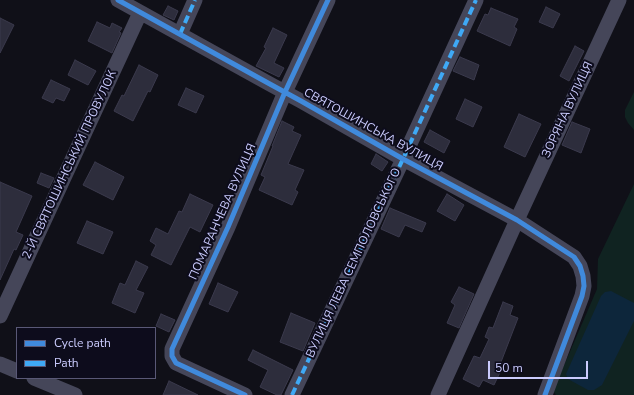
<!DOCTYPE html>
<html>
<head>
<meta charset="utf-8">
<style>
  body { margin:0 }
  #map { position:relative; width:634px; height:395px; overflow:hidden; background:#101018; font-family:"Nunito Sans",sans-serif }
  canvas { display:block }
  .legend { position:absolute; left:16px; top:327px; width:140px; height:52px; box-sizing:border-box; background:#0d0c1c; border:1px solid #595876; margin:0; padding:5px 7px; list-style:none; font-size:12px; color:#cacbfd }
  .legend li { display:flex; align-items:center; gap:8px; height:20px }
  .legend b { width:20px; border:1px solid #595876 }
  .scale { position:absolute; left:488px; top:361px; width:100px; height:18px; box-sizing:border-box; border:2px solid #cacbfd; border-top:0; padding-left:5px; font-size:12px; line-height:14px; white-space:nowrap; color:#cacbfd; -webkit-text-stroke:3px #0d0c1c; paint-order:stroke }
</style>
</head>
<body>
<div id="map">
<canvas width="634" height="395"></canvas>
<ul class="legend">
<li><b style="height:5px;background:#408adc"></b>Cycle path</li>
<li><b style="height:5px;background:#3fa9f5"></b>Path</li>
</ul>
<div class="scale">50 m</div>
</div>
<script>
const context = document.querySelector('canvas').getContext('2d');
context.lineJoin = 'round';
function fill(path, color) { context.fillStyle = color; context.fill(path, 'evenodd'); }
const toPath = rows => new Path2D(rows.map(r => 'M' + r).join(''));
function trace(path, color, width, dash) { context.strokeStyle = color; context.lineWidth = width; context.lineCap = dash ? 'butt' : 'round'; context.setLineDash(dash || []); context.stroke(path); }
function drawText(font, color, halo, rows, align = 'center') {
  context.font = font + ' "Nunito Sans",sans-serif'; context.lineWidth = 4; context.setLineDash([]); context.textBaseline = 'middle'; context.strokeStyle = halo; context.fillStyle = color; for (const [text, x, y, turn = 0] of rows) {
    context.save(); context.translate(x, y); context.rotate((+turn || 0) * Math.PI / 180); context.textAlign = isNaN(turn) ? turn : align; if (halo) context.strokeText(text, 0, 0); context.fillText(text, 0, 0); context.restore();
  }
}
fill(toPath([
  [634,92,634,130,628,123,625,117,625,110],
  [634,184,634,395,556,395,553,391,597,289,598,259]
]), '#102321');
fill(toPath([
  [611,291,634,303,634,321,602,385,594,390,588,390,568,379,566,374,601,296,605,292]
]), '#0d263b');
const building = toPath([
  [168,6,178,11,174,20,163,15,168,6],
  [546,7,560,14,553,28,539,22,546,7],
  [491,8,518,19,514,27,517,29,510,46,477,31,485,14,488,15,491,8],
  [0,18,14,25,0,53,0,18],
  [97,22,110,28,112,23,122,28,119,32,121,33,112,53,88,41,97,22],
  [273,28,287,35,274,63,284,68,279,77,256,66,266,48,264,47,273,28],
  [575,46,584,51,569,81,560,76,575,46],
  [460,57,479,65,474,80,453,71,460,57],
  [75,60,96,71,88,85,68,75,75,60],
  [139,65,158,75,150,92,148,91,133,121,114,111,122,95,124,96,139,65],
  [51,80,70,89,64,101,56,98,53,103,42,98,51,80],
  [186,88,204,96,196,113,178,105,186,88],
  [465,99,482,107,473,127,456,119,465,99],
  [519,114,541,124,525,157,504,147,519,114],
  [282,121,294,127,292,131,301,135,288,164,304,170,295,190,298,192,292,205,259,190,265,177,261,175,273,146,272,146,282,121],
  [572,122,590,129,581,153,562,145,572,122],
  [430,130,450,141,444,153,424,142,430,130],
  [376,154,388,162,382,171,371,164,376,154],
  [95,162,124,177,113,200,83,185,95,162],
  [41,173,54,178,49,188,37,183,41,173],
  [0,182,32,196,16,232,23,235,16,250,14,249,0,280,0,182],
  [190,194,213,205,200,232,190,227,171,265,151,255,156,245,150,241,156,228,168,234,179,211,182,212,190,194],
  [447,194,464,205,455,221,437,211,447,194],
  [390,208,426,223,422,232,405,225,399,237,381,229,390,208],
  [87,221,113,232,103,254,77,243,87,221],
  [136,261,148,267,136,290,144,293,135,313,112,303,120,283,125,285,136,261],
  [218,283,238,292,228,312,209,304,218,283],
  [459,287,474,294,459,328,447,323,455,305,451,302,459,287],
  [503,302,513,306,510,315,518,318,501,362,504,364,494,385,483,380,479,387,463,379,474,356,480,358,489,339,485,337,489,327,493,328,503,302],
  [291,313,315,323,303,351,280,342,291,313],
  [161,314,175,320,169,332,156,326,161,314],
  [253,350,293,370,281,395,277,395,260,387,268,370,248,360,253,350],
  [169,381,198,395,163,395,169,381]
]);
fill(building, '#2d2d3c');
trace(building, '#3b3a4d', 1);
trace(toPath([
  [118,0,268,83,301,101,403,159,517,220,574,257,580,266,583,276,584,286,582,296,545,395],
  [180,34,195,0],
  [0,316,140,13],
  [0,364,17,371],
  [34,378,75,395],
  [245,395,176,363,172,356,172,349,228,227,285,92,328,0],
  [292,395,403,159,476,0],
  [438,395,517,220,619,0]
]), '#454659', 15);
trace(toPath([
  [180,34,195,0],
  [292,395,403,159,476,0]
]), '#3fa9f5', 4, [8, 4]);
trace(toPath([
  [118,0,268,83,301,101,403,159,517,220,574,257,580,266,583,276,584,286,582,296,545,395],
  [245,395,176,363,172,356,172,349,228,227,285,92,328,0]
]), '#408adc', 5);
drawText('12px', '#cacbfd', '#0d0c1c', [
  ["ЗОРЯНА ВУЛИЦЯ",568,110,-65],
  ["СВЯТОШИНСЬКА ВУЛИЦЯ",373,130,29],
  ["2-Й СВЯТОШИНСЬКИЙ ПРОВУЛОК",70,165,-65],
  ["ПОМАРАНЧЕВА ВУЛИЦЯ",223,212,-66],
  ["ВУЛИЦЯ ЛЕВА СЕМПОЛОВСЬКОГО",354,263,-65]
]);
</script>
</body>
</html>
